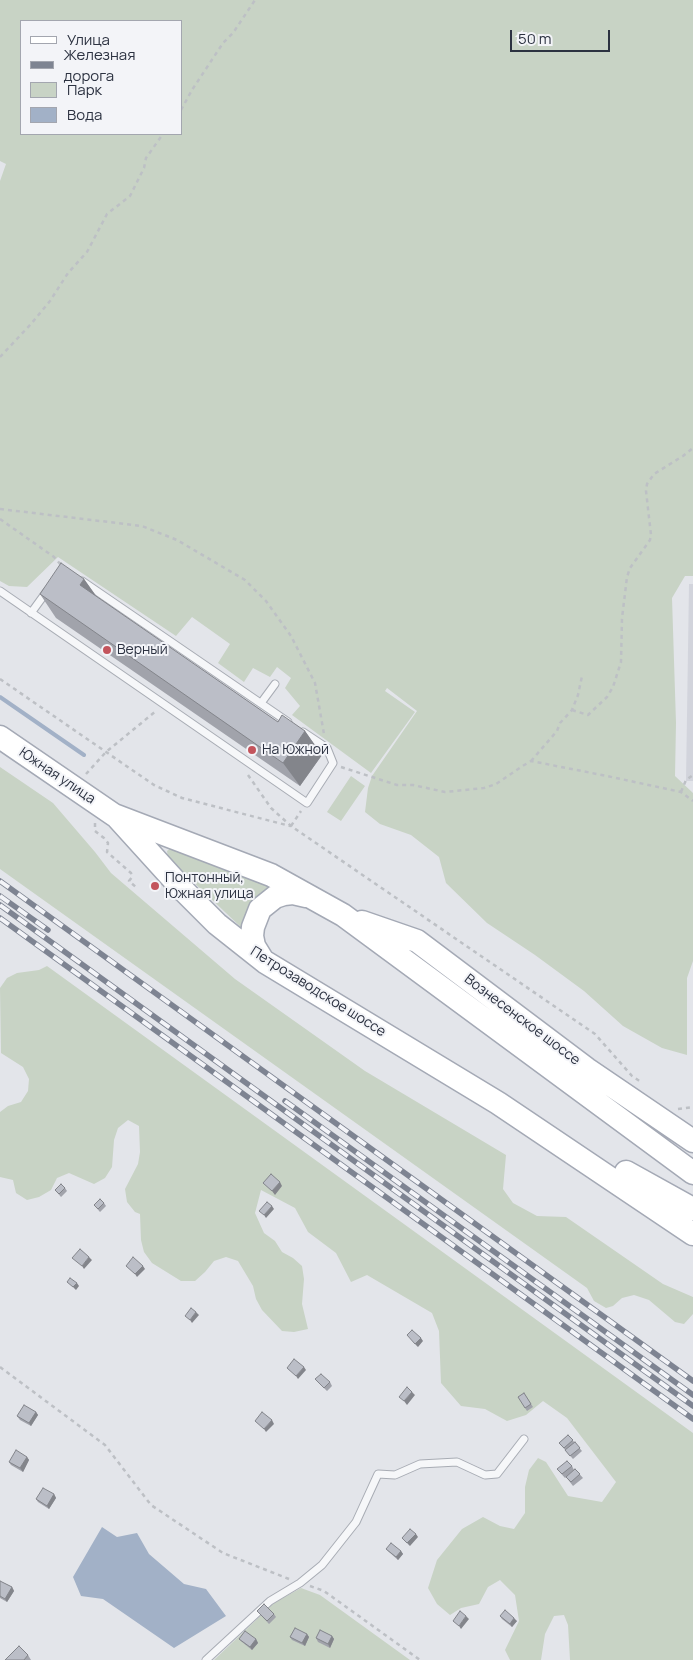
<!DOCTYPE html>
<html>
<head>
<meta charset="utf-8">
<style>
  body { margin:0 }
  #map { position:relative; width:693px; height:1660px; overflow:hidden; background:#e3e5ea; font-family:Manrope,sans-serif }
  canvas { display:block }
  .legend { position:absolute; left:20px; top:20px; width:162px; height:115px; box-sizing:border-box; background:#f3f4f8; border:1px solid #a3a6af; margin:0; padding:6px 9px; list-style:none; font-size:15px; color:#2c3241 }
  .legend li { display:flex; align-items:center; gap:10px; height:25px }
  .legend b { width:25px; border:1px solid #a3a6af }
  .scale { position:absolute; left:510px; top:30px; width:100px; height:22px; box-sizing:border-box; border:2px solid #2c3241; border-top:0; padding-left:6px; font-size:15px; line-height:18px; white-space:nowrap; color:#2c3241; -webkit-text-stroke:4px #f3f4f8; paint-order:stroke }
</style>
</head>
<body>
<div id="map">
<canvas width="693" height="1660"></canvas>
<ul class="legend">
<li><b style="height:6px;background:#fff"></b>Улица</li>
<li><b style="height:6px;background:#7e8492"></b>Железная дорога</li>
<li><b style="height:14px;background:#c8d3c5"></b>Парк</li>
<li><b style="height:14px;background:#a2b1c7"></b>Вода</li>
</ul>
<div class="scale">50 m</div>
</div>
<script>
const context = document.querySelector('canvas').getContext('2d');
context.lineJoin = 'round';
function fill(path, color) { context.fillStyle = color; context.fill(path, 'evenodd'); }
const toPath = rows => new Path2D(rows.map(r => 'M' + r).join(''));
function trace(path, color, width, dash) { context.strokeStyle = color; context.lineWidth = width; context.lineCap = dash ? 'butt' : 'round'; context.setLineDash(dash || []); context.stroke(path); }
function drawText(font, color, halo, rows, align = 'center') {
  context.font = font + ' Manrope,sans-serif'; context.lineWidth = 4; context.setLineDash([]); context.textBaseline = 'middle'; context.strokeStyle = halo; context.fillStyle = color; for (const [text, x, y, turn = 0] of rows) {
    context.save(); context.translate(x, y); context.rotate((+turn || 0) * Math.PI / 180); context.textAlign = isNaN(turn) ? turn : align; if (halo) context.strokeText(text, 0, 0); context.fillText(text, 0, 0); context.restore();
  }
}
fill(toPath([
  [689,584,693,584,693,781,686,781]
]), '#d2d4dc');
fill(toPath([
  [0,0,693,0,693,576,685,576,672,598,676,723,675,776,693,793,693,961,687,978,687,1055,662,1048,623,1026,584,991,535,955,487,923,446,883,439,857,411,835,380,824,365,812,368,788,372,776,417,711,387,688,385,691,415,712,371,773,292,715,300,706,285,688,291,678,277,667,270,677,253,668,244,682,218,663,230,644,192,617,176,636,58,557,27,587,9,586,0,581,0,181,6,164,0,161],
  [21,21,181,21,181,134,21,134],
  [0,767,53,803,95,852,111,873,235,979,365,1071,506,1155,503,1189,513,1203,537,1216,566,1217,663,1284,693,1297,693,1314,684,1324,675,1322,649,1300,634,1295,622,1298,613,1306,606,1308,594,1301,587,1288,0,869],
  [351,776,365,786,341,821,327,812],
  [172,847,275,886,245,931,168,858,167,851],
  [47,966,693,1433,693,1660,570,1660,568,1625,564,1615,554,1616,545,1634,541,1660,510,1660,505,1650,519,1621,515,1595,500,1580,488,1587,479,1604,461,1608,450,1615,437,1604,428,1588,437,1560,462,1529,483,1517,500,1526,514,1529,525,1513,525,1487,529,1470,538,1458,546,1462,568,1496,602,1502,616,1482,567,1418,543,1401,526,1415,507,1421,485,1409,461,1406,441,1383,439,1331,432,1313,367,1275,351,1282,336,1253,308,1232,295,1208,261,1190,255,1213,264,1233,275,1241,282,1252,293,1258,302,1266,304,1279,302,1304,308,1329,294,1332,282,1331,262,1310,256,1299,253,1286,238,1261,226,1257,214,1261,205,1272,195,1281,181,1281,152,1263,144,1252,141,1240,140,1214,135,1212,127,1202,125,1189,138,1164,140,1152,139,1126,128,1120,118,1128,114,1140,112,1167,105,1178,94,1184,69,1173,57,1178,51,1190,39,1197,27,1200,16,1193,13,1180,0,1177,0,1112,8,1106,21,1102,28,1091,29,1079,23,1067,1,1053,0,988,7,978,17,973,39,970],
  [301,1588,320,1595,410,1660,214,1660,274,1603]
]), '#c8d3c5');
fill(toPath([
  [102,1527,117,1537,137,1533,149,1554,184,1584,206,1589,226,1616,174,1648,103,1599,81,1596,73,1577]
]), '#a2b1c7');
trace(toPath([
  [0,697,84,755]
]), '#a2b1c7', 4);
const lane = toPath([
  [82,581,288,722],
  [0,591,307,803,333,763,327,748,303,732],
  [31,613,47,591],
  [261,703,275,684],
  [206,1660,270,1601,300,1583,322,1565,356,1522,378,1474,395,1475,420,1464,457,1462,485,1475,497,1474,524,1439]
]);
const primary = toPath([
  [0,737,114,815,271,875,343,915,693,1173],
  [117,817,185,892,217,924,265,962,498,1103,693,1234],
  [362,922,417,941,587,1069,693,1141],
  [262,959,254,946,252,936,253,927,260,909,275,897,284,894,293,893,306,896],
  [626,1172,693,1209]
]);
trace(lane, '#a8acb4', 9);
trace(primary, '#a4a9b5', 25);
trace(toPath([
  [181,110,192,90,223,43,233,33,255,0],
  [0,357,31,324,50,301,68,273,87,252,107,214,130,196,144,168,146,158,163,134],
  [0,509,142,526,177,540,245,580,266,601,291,636,315,683,324,734],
  [0,519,54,557,62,566],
  [0,679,154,785,182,798,290,826],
  [572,710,588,715,607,697,613,687,621,662,622,618,627,577,630,568,650,540,651,535,646,491,647,484,654,474,683,456,693,448],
  [531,761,557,731,560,723,572,710,578,695,582,676],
  [341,767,397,785,413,785,445,792,484,788,496,784,521,767,531,761,607,776,681,792,693,801],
  [86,774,106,752,156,711],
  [248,775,271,808,291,826,595,1034,632,1076,641,1082],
  [681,792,686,780,693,775],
  [95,823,95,831,104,838,108,843,107,852,131,873,132,877,129,881,137,888],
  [291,826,301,811],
  [678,1109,693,1107],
  [0,1367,105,1445,151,1505,223,1553,289,1579],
  [310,1586,324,1591,420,1660]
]), '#bdc0c5', 2.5, [4, 4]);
trace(lane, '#f6f7f9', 7);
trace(primary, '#fff', 22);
const rail = toPath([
  [0,881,693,1381],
  [0,896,48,930],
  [0,905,693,1406],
  [0,918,693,1419],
  [285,1101,693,1395]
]);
trace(rail, '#7e8492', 5.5);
trace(rail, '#f3f4f8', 4, [11]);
fill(toPath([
  [84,579,97,597,278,722,305,731,322,755,300,786,56,618,40,594],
  [65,1188,67,1191,61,1197,55,1190],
  [104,1203,106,1206,100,1212,94,1205],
  [315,1379,330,1382,332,1386,327,1391],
  [524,1393,533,1407,527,1411,518,1397],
  [36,1412,38,1415,31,1426,20,1420,17,1416],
  [568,1435,582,1451,573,1459,559,1443],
  [27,1457,29,1460,23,1472,11,1465,9,1462],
  [572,1466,574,1470,565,1478,557,1469],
  [575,1469,583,1478,573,1486,566,1477],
  [54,1494,56,1498,49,1509,38,1502,36,1499],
  [386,1549,401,1551,403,1554,398,1560,389,1552],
  [0,1581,12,1587,14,1591,7,1602,0,1598],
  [257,1611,274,1614,276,1617,269,1624],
  [500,1616,517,1621,512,1627,502,1619],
  [307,1634,309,1637,305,1646,292,1640,290,1637],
  [332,1636,334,1639,330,1648,318,1642,316,1638],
  [239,1639,256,1639,258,1643,252,1650,242,1642],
  [28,1655,31,1660,5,1660]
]), '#a1a3ab');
fill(toPath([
  [84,579,101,603,80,585],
  [305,731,322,755,300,786,283,763],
  [280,1182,282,1186,275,1195,272,1191],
  [272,1206,274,1209,266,1218,264,1215],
  [89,1257,92,1260,84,1269,82,1266],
  [143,1266,145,1269,137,1277,135,1274],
  [77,1283,79,1286,76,1290,73,1287],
  [196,1312,199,1315,192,1323,190,1320],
  [421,1338,423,1341,418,1347,415,1344],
  [304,1367,306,1370,298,1379,296,1376],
  [412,1392,415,1395,407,1405,404,1401],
  [36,1412,38,1415,31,1426,29,1423],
  [272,1420,274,1424,266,1432,264,1429],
  [27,1457,29,1460,23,1472,20,1468],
  [54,1494,56,1498,49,1509,47,1506],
  [416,1534,418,1537,410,1546,407,1543],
  [401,1551,403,1554,398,1560,396,1557],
  [12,1587,14,1591,7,1602,5,1599],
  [466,1616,469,1619,461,1629,459,1626],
  [514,1618,517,1621,512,1627,510,1624],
  [307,1634,309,1637,305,1646,302,1643],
  [332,1636,334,1639,330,1648,328,1644],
  [256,1639,258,1643,252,1650,250,1647]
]), '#83858b');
const building = toPath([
  [61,563,84,579,80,585,278,722,282,715,305,731,283,763,40,594,61,563],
  [271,1174,280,1182,272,1191,263,1183,271,1174],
  [61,1184,65,1188,59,1194,55,1190,61,1184],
  [100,1199,104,1203,98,1209,94,1205,100,1199],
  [267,1202,272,1206,264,1215,259,1211,267,1202],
  [80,1249,89,1257,82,1266,72,1258,80,1249],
  [133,1257,143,1266,135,1274,126,1266,133,1257],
  [70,1278,77,1283,73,1287,67,1282,70,1278],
  [191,1308,196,1312,190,1320,185,1316,191,1308],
  [412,1330,421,1338,415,1344,407,1335,412,1330],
  [294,1359,304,1367,296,1376,287,1368,294,1359],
  [321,1374,330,1382,324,1388,315,1379,321,1374],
  [407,1387,412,1392,404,1401,399,1397,407,1387],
  [524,1393,531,1404,525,1408,518,1397,524,1393],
  [24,1405,36,1412,29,1423,17,1416,24,1405],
  [262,1412,272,1420,264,1429,255,1421,262,1412],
  [568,1435,573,1440,564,1448,559,1443,568,1435],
  [575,1442,580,1448,570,1456,565,1450,575,1442],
  [16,1450,27,1457,20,1468,9,1462,16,1450],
  [567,1461,572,1466,562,1474,557,1469,567,1461],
  [575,1469,580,1474,571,1482,566,1477,575,1469],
  [43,1488,54,1494,47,1506,36,1499,43,1488],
  [410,1529,416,1534,407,1543,402,1538,410,1529],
  [391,1543,401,1551,396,1557,386,1549,391,1543],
  [0,1581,12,1587,5,1599,0,1596,0,1581],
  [264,1604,274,1614,267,1621,257,1611,264,1604],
  [505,1610,514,1618,510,1624,500,1616,505,1610],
  [460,1611,466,1616,459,1626,453,1621,460,1611],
  [295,1628,307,1634,302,1643,290,1637,295,1628],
  [320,1630,332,1636,328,1644,316,1638,320,1630],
  [245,1631,256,1639,250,1647,239,1639,245,1631],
  [19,1646,28,1655,24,1660,5,1660,19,1646]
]);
fill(building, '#bbbec7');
trace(building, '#83858b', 1);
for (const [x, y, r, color] of [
  [107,650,5,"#c3545c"],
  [252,750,5,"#c3545c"],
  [155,886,5,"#c3545c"]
]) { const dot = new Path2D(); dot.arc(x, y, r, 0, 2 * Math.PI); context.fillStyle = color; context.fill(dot); trace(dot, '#f3f4f8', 2); }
drawText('14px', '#2c3241', '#f3f4f8', [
  ["Верный",117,650],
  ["На Южной",262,750],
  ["Понтонный,",165,878],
  ["Южная улица",165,894]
], 'left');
drawText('14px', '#2c3241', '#f3f4f8', [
  ["Южная улица",57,776,34],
  ["Петрозаводское шоссе",318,992,32],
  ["Вознесенское шоссе",522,1020,37]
]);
</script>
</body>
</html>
